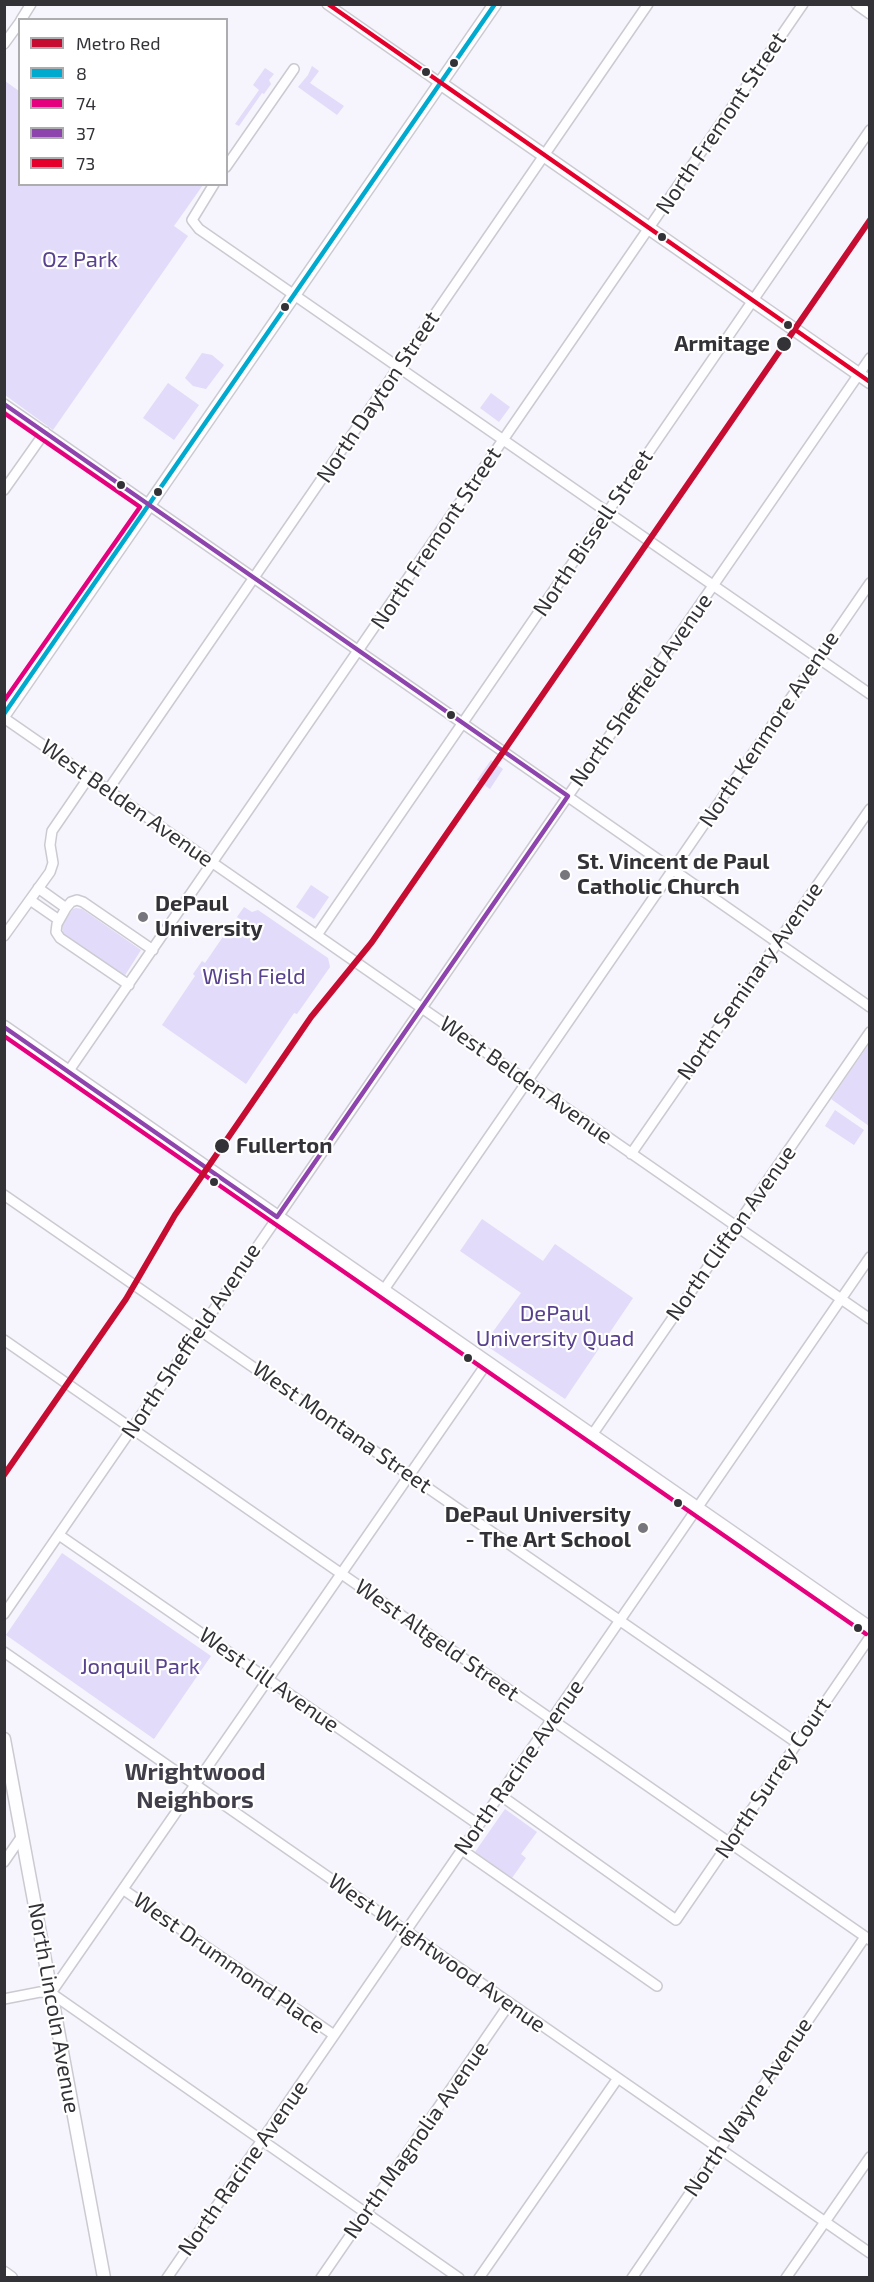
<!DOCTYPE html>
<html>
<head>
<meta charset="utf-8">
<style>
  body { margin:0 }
  #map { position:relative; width:874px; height:2282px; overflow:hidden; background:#f6f4fc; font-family:"Exo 2",sans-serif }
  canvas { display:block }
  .frame { position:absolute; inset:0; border:6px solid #333237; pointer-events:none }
  .legend { position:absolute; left:18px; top:18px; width:210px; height:168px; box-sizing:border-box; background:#fff; border:2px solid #adadaf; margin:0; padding:8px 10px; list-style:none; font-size:18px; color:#333237 }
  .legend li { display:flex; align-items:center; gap:12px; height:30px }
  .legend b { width:30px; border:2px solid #adadaf }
</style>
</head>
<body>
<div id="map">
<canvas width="874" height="2282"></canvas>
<div class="frame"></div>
<ul class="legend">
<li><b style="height:8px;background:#c60c30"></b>Metro Red</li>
<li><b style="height:8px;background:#00a9ce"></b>8</li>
<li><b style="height:8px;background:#e5007d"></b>74</li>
<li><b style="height:8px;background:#8e44ad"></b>37</li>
<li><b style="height:8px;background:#e4002b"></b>73</li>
</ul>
</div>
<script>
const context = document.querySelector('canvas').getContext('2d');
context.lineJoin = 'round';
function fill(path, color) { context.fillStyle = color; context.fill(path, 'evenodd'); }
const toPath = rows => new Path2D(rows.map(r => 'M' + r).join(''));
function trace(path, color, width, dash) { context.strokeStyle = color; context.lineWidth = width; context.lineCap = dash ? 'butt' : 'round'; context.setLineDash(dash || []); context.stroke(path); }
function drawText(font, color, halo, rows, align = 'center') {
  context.font = font + ' "Exo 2",sans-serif'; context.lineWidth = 4.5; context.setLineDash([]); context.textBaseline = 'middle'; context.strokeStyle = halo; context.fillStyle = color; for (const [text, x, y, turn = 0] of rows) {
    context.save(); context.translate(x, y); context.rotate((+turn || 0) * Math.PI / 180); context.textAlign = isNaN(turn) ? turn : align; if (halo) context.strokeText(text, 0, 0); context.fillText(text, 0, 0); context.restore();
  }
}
fill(toPath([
  [312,66,319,71,310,83,344,106,337,115,298,87,308,75],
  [265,68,274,74,269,80,271,84,264,94,262,93,239,126,235,124,259,90,253,85],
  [5,81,19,91,20,184,203,185,174,226,188,236,53,430,5,395],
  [202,353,212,355,224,365,206,389,193,386,185,378],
  [168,383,199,405,174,440,143,418],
  [491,393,510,407,499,422,480,408],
  [491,760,503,769,490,789,477,780],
  [311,885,329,897,314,919,296,907],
  [244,907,252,912,258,910,328,958,330,967,297,1014,294,1013,246,1084,162,1025,195,976,193,974,202,961,205,963,231,925,238,929,243,922,237,917],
  [76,908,82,909,141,950,124,977,63,935,62,924,73,909],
  [869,1044,869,1126,831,1099],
  [835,1110,864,1130,854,1145,825,1126],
  [482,1219,543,1261,555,1244,633,1298,565,1399,484,1344,521,1293,460,1251],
  [62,1553,211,1656,154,1739,6,1635],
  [505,1809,537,1832,521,1854,526,1858,512,1878,475,1852]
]), '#e2dbf9');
const minor = toPath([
  [327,4,440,83],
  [856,4,870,14],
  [21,20,31,4],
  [4,44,20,22],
  [226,167,294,69],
  [214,184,192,220,199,229,870,694],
  [4,404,870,1007],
  [4,490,45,432],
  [4,718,870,1319],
  [108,790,648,4],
  [38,888,66,908],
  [30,900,59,920],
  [317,935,870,130],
  [4,936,50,872,53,863,50,845,52,831,89,777],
  [129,985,60,938,56,932,57,924,66,908,71,902,77,900,83,902,153,950],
  [68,1072,803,4],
  [631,1154,870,809],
  [4,1195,797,1743],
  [383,1291,870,583],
  [4,1340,870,1940],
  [592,1435,870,1032],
  [59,1535,479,1825],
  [4,1614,870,358],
  [4,1652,870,2253],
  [500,1795,676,1920,870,1637],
  [462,1850,657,1986],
  [4,1862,22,1836],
  [124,1890,334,2035],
  [51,1993,487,1363],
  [4,1999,40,1992,51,1993,459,2278],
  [167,2278,870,1257],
  [321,2278,510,2003],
  [479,2278,618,2078],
  [632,2278,865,1937],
  [786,2278,870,2157]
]);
const major = toPath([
  [440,83,870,382],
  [4,715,495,4],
  [4,1027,870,1628],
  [4,1739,104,2278],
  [4,2273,11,2278]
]);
trace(minor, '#cccad1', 12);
trace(major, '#cccad1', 15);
trace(minor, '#fefdff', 9);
trace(major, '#fefdff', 12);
trace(toPath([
  [4,714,495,4]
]), '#00a9ce', 4.5);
trace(toPath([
  [4,413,140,507,4,701],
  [4,1036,866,1634]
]), '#e5007d', 4.5);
trace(toPath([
  [4,404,568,796,277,1217,4,1027]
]), '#8e44ad', 4.5);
trace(toPath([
  [328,4,870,382]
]), '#e4002b', 4.5);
trace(toPath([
  [4,1475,126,1299,175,1215,311,1017,372,942,870,220]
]), '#c60c30', 6);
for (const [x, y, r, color] of [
  [454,63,5,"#333237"],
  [426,72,5,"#333237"],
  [662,237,5,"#333237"],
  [285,307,5,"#333237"],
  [788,325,5,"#333237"],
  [784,344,8,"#333237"],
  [121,485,5,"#333237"],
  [158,492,5,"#333237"],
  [451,715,5,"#333237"],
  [565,875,6,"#77767c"],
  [143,917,6,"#77767c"],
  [222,1146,8,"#333237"],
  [214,1182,5,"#333237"],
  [468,1358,5,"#333237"],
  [678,1503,5,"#333237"],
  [643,1528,6,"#77767c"],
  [858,1628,5,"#333237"]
]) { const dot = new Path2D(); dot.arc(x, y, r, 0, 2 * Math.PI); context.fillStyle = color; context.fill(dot); trace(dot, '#fff', 2); }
drawText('22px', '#333237', '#fff', [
  ["North Fremont Street",721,123,-56],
  ["North Dayton Street",378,397,-56],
  ["North Bissell Street",593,533,-56],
  ["North Fremont Street",436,538,-56],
  ["North Sheffield Avenue",641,690,-55],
  ["North Kenmore Avenue",769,729,-56],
  ["West Belden Avenue",127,803,35],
  ["North Seminary Avenue",750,981,-55],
  ["West Belden Avenue",526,1080,35],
  ["North Clifton Avenue",731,1233,-55],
  ["North Sheffield Avenue",191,1341,-56],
  ["West Montana Street",342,1427,35],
  ["West Altgeld Street",437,1640,35],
  ["West Lill Avenue",269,1680,35],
  ["North Racine Avenue",519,1767,-55],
  ["North Surrey Court",773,1778,-56],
  ["West Wrightwood Avenue",437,1953,35],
  ["West Drummond Place",229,1963,35],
  ["North Lincoln Avenue",54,2008,80],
  ["North Wayne Avenue",748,2107,-56],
  ["North Magnolia Avenue",416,2140,-55],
  ["North Racine Avenue",243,2168,-55]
]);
drawText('22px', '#58418d', '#fff', [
  ["Oz Park",80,260],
  ["Wish Field",254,977],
  ["DePaul",555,1314],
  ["University Quad",555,1339],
  ["Jonquil Park",140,1667]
]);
drawText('bold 22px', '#333237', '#fff', [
  ["Armitage",770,344],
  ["Fullerton",236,1146,"left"]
], 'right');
drawText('bold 22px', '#333237', '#fff', [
  ["St. Vincent de Paul",577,862],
  ["Catholic Church",577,887],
  ["DePaul",155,904],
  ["University",155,929],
  ["DePaul University",631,1515,"right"],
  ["- The Art School",631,1540,"right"]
], 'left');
drawText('bold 24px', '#413e49', '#fff', [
  ["Wrightwood",195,1772],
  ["Neighbors",195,1800]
]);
</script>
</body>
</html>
